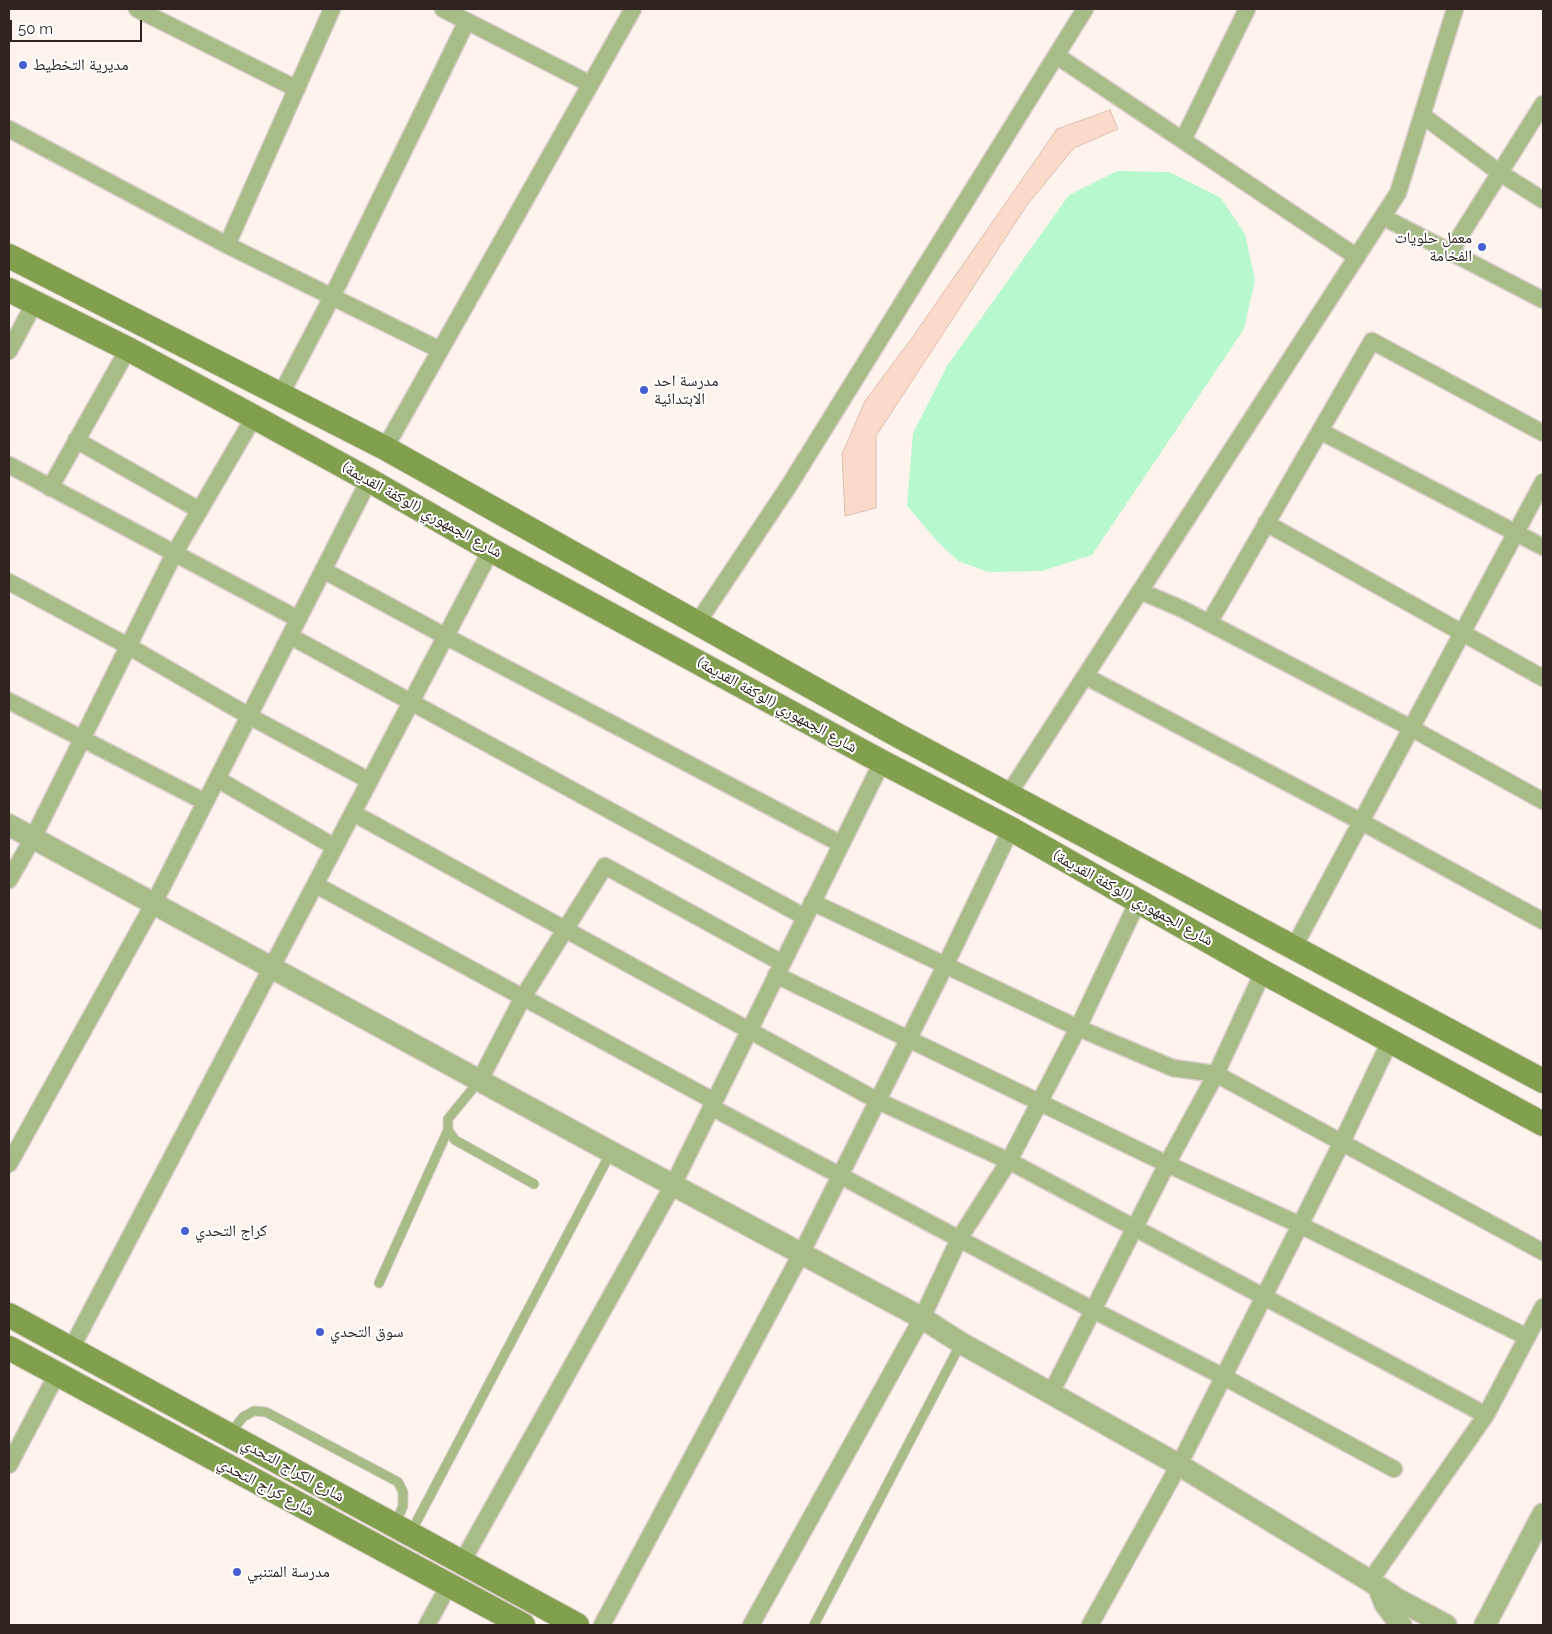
<!DOCTYPE html>
<html>
<head>
<meta charset="utf-8">
<style>
  body { margin:0 }
  #map { position:relative; width:1552px; height:1634px; overflow:hidden; background:#fff3ed; font-family:Raleway,sans-serif }
  canvas { display:block }
  .frame { position:absolute; inset:0; border:10px solid #2e231e; pointer-events:none }
  .scale { position:absolute; left:10px; top:20px; width:132px; height:22px; box-sizing:border-box; border:2px solid #2e231e; border-top:0; padding-left:6px; font-size:15px; line-height:18px; white-space:nowrap; color:#2e231e; -webkit-text-stroke:4px #fff; paint-order:stroke }
</style>
</head>
<body>
<div id="map">
<canvas width="1552" height="1634"></canvas>
<div class="frame"></div>
<div class="scale">50 m</div>
</div>
<script>
const context = document.querySelector('canvas').getContext('2d');
context.lineJoin = 'round';
function fill(path, color) { context.fillStyle = color; context.fill(path, 'evenodd'); }
const toPath = rows => new Path2D(rows.map(r => 'M' + r).join(''));
function trace(path, color, width, dash) { context.strokeStyle = color; context.lineWidth = width; context.lineCap = dash ? 'butt' : 'round'; context.setLineDash(dash || []); context.stroke(path); }
function drawText(font, color, halo, rows, align = 'center') {
  context.font = font + ' Raleway,"Noto Naskh Arabic",sans-serif'; context.lineWidth = 4; context.setLineDash([]); context.textBaseline = 'middle'; context.strokeStyle = halo; context.fillStyle = color; for (const [text, x, y, turn = 0] of rows) {
    context.save(); context.translate(x, y); context.rotate((+turn || 0) * Math.PI / 180); context.textAlign = isNaN(turn) ? turn : align; if (halo) context.strokeText(text, 0, 0); context.fillText(text, 0, 0); context.restore();
  }
}
fill(toPath([
  [1117,171,1169,172,1221,198,1245,234,1255,280,1244,329,1092,555,1042,571,988,572,958,561,937,541,907,506,913,433,947,366,1069,195]
]), '#b7f8ce');
const building = toPath([
  [1110,110,1118,129,1074,148,1027,205,876,436,876,508,845,516,842,454,865,401,914,335,1057,129,1110,110]
]);
fill(building, '#fbdaca');
trace(building, '#dcbfb2', 1);
const service = toPath([
  [479,1081,448,1119,448,1130,455,1140,534,1184],
  [379,1283,448,1130],
  [230,1434,243,1417,254,1411,266,1412,398,1482,403,1492,403,1506,395,1525],
  [411,1532,611,1152],
  [814,1625,961,1343]
]);
const minor = toPath([
  [137,9,297,89],
  [443,9,590,84],
  [1057,56,1357,257],
  [1422,115,1500,173,1543,200],
  [9,129,227,245,440,350],
  [1183,140,1247,9],
  [1383,217,1543,300],
  [227,245,332,9],
  [1450,252,1543,104],
  [9,351,34,304],
  [281,394,332,297,467,21],
  [1320,431,1543,547],
  [76,440,199,510],
  [385,448,633,9],
  [9,465,298,619],
  [50,488,128,349],
  [1266,523,1543,678],
  [323,570,445,636,841,844],
  [9,582,128,646,249,716,370,781],
  [1140,591,1182,609,1411,728,1543,801],
  [698,622,790,484,1085,9],
  [1209,623,1372,341,1543,433],
  [290,636,805,917],
  [1085,676,1360,821,1543,921],
  [9,701,205,802],
  [217,779,335,847],
  [1008,795,1398,193,1455,9],
  [353,813,878,1101,1009,1161,1486,1415],
  [9,880,33,838,174,554,254,417],
  [316,885,714,1101],
  [812,902,1078,1028,1173,1068,1216,1074,1543,1252],
  [1294,947,1543,482],
  [776,975,1167,1164,1300,1225,1527,1337],
  [480,1080,523,997,605,866,782,963],
  [711,1107,1093,1310,1224,1377,1394,1469],
  [9,1164,154,903,369,480],
  [71,1349,491,550],
  [1051,1393,1167,1164,1216,1074,1263,972],
  [9,1465,57,1374],
  [462,1562,673,1185,882,762],
  [1370,1581,1486,1415,1543,1307],
  [427,1625,449,1585],
  [602,1625,801,1254,945,966,1011,829],
  [751,1625,922,1318,959,1239,1009,1161,1078,1028,1138,901],
  [1090,1625,1179,1465,1342,1142,1390,1041]
]);
const tertiary = toPath([
  [9,825,611,1152,922,1318,961,1343,1179,1465,1370,1581,1397,1599,1446,1625],
  [1379,1588,1385,1604,1401,1625],
  [1485,1625,1543,1514]
]);
const secondary = toPath([
  [9,256,385,448,897,735,1543,1081],
  [9,290,128,349,254,417,369,480,491,550,882,762,1011,829,1263,972,1543,1124],
  [9,1315,577,1625],
  [9,1348,523,1625]
]);
trace(service, '#d9cec8', 11);
trace(minor, '#d9cec8', 19);
trace(tertiary, '#d9cec8', 24);
trace(secondary, '#d9cec8', 26);
trace(service, '#a8bc88', 9);
trace(minor, '#a8bc88', 16);
trace(tertiary, '#a8bc88', 21);
trace(secondary, '#829f4e', 24);
for (const [x, y, r, color] of [
  [23,65,5,"#465fd2"],
  [1482,247,5,"#465fd2"],
  [644,390,5,"#465fd2"],
  [185,1231,5,"#465fd2"],
  [320,1332,5,"#465fd2"],
  [237,1572,5,"#465fd2"]
]) { const dot = new Path2D(); dot.arc(x, y, r, 0, 2 * Math.PI); context.fillStyle = color; context.fill(dot); trace(dot, '#fff', 2); }
drawText('16px', '#2e231e', '#fff', [
  ["مديرية التخطيط",33,65],
  ["معمل حلويات",1472,238,"right"],
  ["الفخامة",1472,256,"right"],
  ["مدرسة احد",654,381],
  ["الابتدائية",654,399],
  ["كراج التحدي",195,1231],
  ["سوق التحدي",330,1332],
  ["مدرسة المتنبي",247,1572]
], 'left');
drawText('16px', '#2e231e', '#fff', [
  ["شارع الجمهوري (الوكفة القديمة)",422,510,29],
  ["شارع الجمهوري (الوكفة القديمة)",777,705,29],
  ["شارع الجمهوري (الوكفة القديمة)",1133,898,29],
  ["شارع الكراج التحدي",293,1470,29],
  ["شارع كراج التحدي",266,1487,28]
]);
</script>
</body>
</html>
